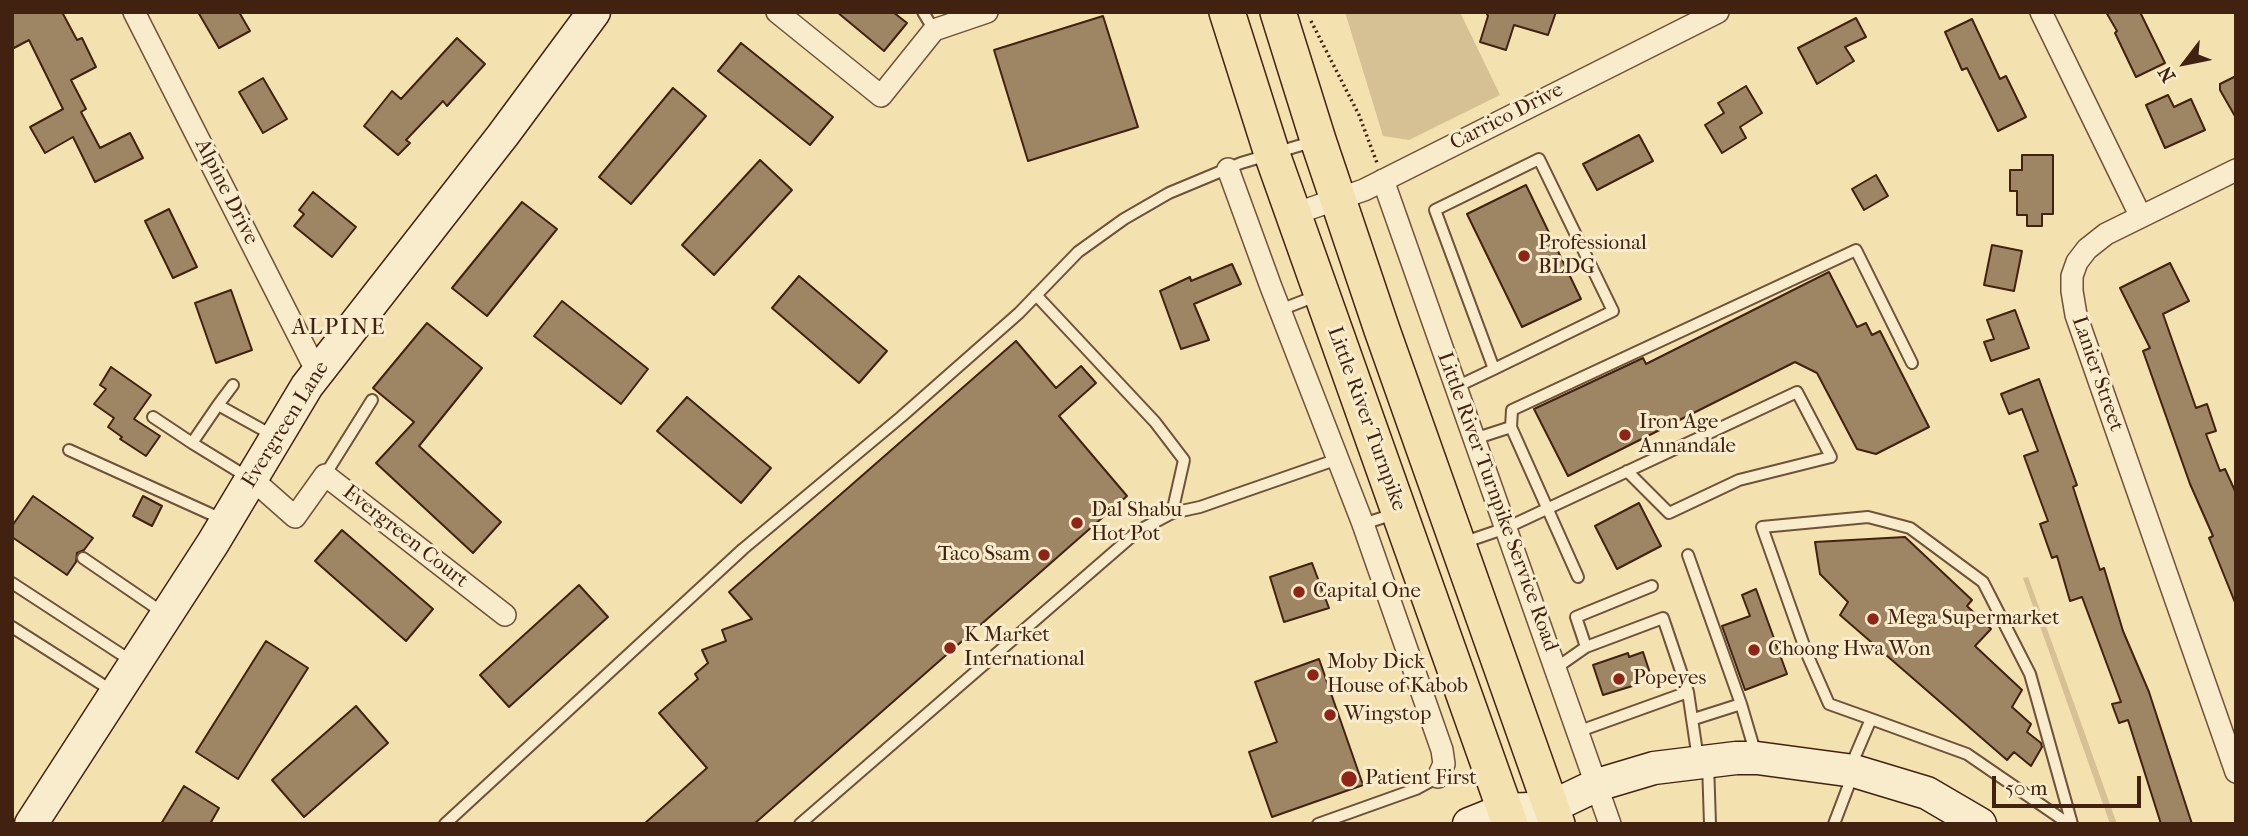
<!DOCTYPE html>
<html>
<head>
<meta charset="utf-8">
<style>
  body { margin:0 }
  #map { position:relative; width:2248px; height:836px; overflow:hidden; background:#f4e1b0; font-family:"IM FELL French Canon",serif }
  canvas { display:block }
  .frame { position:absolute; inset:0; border:14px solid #412211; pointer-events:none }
  .north { position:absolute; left:2150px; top:28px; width:70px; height:70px; -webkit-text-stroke:5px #f8eccc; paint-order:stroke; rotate:238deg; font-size:19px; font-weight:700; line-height:28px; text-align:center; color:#412211 }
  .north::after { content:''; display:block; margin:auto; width:24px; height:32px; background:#412211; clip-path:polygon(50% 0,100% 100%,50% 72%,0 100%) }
  .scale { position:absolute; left:1992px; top:776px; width:149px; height:32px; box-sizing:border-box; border:4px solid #412211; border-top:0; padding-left:9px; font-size:21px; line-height:24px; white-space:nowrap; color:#412211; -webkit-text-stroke:5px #f8eccc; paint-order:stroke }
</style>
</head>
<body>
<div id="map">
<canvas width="2248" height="836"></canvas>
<div class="frame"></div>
<div class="north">N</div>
<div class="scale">50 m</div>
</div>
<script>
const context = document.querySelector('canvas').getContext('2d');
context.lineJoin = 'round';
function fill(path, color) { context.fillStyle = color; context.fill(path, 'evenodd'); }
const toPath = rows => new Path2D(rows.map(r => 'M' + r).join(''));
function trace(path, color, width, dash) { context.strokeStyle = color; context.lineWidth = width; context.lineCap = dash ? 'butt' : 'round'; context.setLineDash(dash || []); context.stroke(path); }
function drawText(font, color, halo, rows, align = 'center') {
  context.font = font + ' "IM FELL French Canon",serif'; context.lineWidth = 6; context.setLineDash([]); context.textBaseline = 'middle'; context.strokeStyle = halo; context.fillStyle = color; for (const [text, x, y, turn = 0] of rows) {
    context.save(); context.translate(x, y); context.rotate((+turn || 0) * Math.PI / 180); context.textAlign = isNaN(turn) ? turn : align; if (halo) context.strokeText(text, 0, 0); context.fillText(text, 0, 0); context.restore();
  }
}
fill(toPath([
  [1345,12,1460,12,1500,95,1409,140,1383,136],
  [2028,577,2075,706,2117,824,2110,824,2023,578]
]), '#d6c195');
const building = toPath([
  [12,12,62,12,77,40,82,38,96,67,71,80,86,109,81,112,100,148,130,133,143,158,95,182,73,137,45,153,30,127,63,109,29,40,12,49,12,12],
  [198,12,239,12,250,31,219,48,198,12],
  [837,12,893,12,907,23,884,51,837,12],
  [1486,12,1556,12,1548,35,1514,25,1506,50,1480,42,1488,16,1486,12],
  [2106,12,2140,12,2165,63,2136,77,2115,33,2117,31,2106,12],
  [1103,16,1138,127,1028,161,994,50,1103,16],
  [1856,18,1866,37,1845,47,1854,61,1817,84,1798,48,1856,18],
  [1972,19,2000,79,2006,76,2026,117,1998,131,1967,68,1962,70,1945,32,1972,19],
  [457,38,485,64,447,106,443,101,406,140,410,143,398,155,364,126,392,91,401,99,457,38],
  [741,43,833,117,810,145,718,71,741,43],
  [2236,76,2236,118,2220,90,2220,84,2236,76],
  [263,78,287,119,263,133,239,92,263,78],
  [1746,86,1762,113,1740,127,1746,138,1722,153,1705,125,1724,113,1718,103,1746,86],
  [673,88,706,116,631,204,599,177,673,88],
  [2168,95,2174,107,2191,99,2205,130,2165,148,2146,105,2168,95],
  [1639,135,1653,161,1597,190,1583,164,1639,135],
  [2022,155,2053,155,2053,214,2042,214,2042,226,2027,226,2027,215,2017,215,2017,191,2010,191,2010,170,2022,170,2022,155],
  [760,160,792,190,714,275,682,245,760,160],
  [1876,175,1888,196,1864,210,1852,189,1876,175],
  [1526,185,1581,299,1522,327,1467,214,1526,185],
  [313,192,356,227,332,257,294,226,304,214,299,210,313,192],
  [522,202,557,229,487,316,452,288,522,202],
  [169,209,197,267,173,278,145,221,169,209],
  [1992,245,2022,251,2014,291,1984,285,1992,245],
  [2170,263,2189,301,2163,314,2196,408,2207,404,2216,431,2206,434,2220,471,2225,469,2236,493,2236,605,2209,538,2213,536,2190,484,2143,351,2150,348,2120,288,2170,263],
  [1232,264,1241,284,1194,304,1209,340,1181,349,1160,291,1190,277,1191,281,1232,264],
  [1829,272,1857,327,1866,323,1872,335,1880,331,1929,427,1876,454,1857,449,1817,373,1795,362,1568,476,1534,409,1643,358,1646,364,1829,272],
  [799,276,887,351,859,383,772,308,799,276],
  [231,290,252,350,216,363,195,303,231,290],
  [562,301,648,369,621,404,534,336,562,301],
  [2015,310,2029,348,1991,361,1984,342,1994,339,1987,320,2015,310],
  [427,323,482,368,419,446,501,522,473,553,376,463,414,422,373,388,427,323],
  [1016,341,1056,388,1081,366,1096,383,1059,416,1127,496,754,824,644,824,707,768,659,713,698,679,695,674,708,663,702,650,726,641,722,630,752,619,729,592,1016,341],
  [111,367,151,395,134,419,160,436,146,456,120,439,122,437,108,427,114,418,94,404,106,389,100,385,111,367],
  [2039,379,2077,485,2073,487,2100,570,2104,568,2123,631,2149,692,2192,824,2161,824,2128,720,2119,723,2112,704,2121,702,2082,597,2070,601,2057,556,2052,558,2040,524,2048,521,2024,456,2038,451,2022,409,2009,414,2001,394,2039,379],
  [687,397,771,468,741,503,657,431,687,397],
  [33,496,93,538,84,550,77,553,76,562,67,575,12,537,12,526,33,496],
  [143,496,162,506,152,526,133,516,143,496],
  [1639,503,1661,546,1617,569,1595,526,1639,503],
  [342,530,433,609,406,641,315,561,342,530],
  [1905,537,1972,600,1967,606,1991,629,1975,646,2022,690,2012,707,2031,724,2027,732,2041,743,2042,747,2031,766,2014,752,2007,760,1840,615,1848,602,1820,574,1815,542,1905,537],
  [1312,563,1329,608,1284,622,1270,577,1312,563],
  [579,585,608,617,509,707,480,675,579,585],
  [1756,589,1787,674,1745,690,1722,626,1750,616,1742,595,1756,589],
  [266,641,308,668,238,779,196,752,266,641],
  [1643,652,1651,676,1638,680,1639,684,1603,695,1593,665,1628,653,1629,657,1643,652],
  [1319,659,1363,785,1272,817,1249,752,1277,742,1255,682,1319,659],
  [356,706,388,743,304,817,272,780,356,706],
  [184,786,219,808,210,824,161,824,184,786]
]);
fill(building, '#9e8564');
trace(building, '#412211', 2);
const lane = toPath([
  [923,12,934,30],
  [1036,295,1155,422,1184,460,1172,513],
  [1280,310,1316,296],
  [1456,387,1494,369,1613,311,1539,159,1435,210,1494,369],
  [218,405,233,385],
  [153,417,192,443,218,405,274,436],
  [1511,427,1512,410,1856,250,1912,363],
  [1474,439,1511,427,1578,577],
  [192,443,249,478],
  [69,450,224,520],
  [325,475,372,400],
  [1363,524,1394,514],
  [1462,543,1506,528,1797,392,1831,457,1739,480,1669,513,1627,471],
  [1688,555,1741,704,1756,755],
  [83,558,165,614],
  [12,583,133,662],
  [12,627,114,692],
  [1586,647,1576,617,1652,586],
  [1556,668,1586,647,1663,618,1688,692,1577,732],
  [1688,692,1698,759],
  [1694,719,1741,704],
  [1871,719,1829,704,1807,654,1762,527,1868,517,1910,528,1983,582,2030,674,2072,824],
  [1708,763,1710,824],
  [1850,768,1871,719,1967,754,2069,824],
  [445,824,743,549,901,417,1019,313,1078,252,1124,219,1169,193,1241,163,1315,141],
  [800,824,1138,531,1172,513,1200,507,1338,459],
  [1318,824,1416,789,1438,777],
  [1834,824,1853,774]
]);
const street = toPath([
  [134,12,317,372],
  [777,12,881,96,934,30,987,12],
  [2041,12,2140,215],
  [1228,169,1271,287,1363,524,1442,750,1444,764,1438,777],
  [2236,170,2106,234,2087,249,2077,262,2072,276,2072,291,2076,315,2236,772],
  [1383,180,1610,824],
  [1294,214,1364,190,1718,12],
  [252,479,295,517,325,475,505,615]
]);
const secondary = toPath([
  [31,824,213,543,307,386,503,135,594,12],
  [1469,824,1504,810,1529,809],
  [1535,824,1551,807,1597,785,1654,768,1736,758,1757,758,1854,771,1927,793,1980,824]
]);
const primary = toPath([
  [1227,12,1272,154,1510,824],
  [1278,12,1318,140,1382,330,1557,824]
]);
trace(lane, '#6e5239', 14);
trace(street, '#6e5239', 24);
trace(secondary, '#412211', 35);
trace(primary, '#412211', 38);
trace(toPath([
  [1311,21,1359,115,1377,163]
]), '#412211', 3.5, [2, 3.5]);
trace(lane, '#f8eccc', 10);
trace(street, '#f8eccc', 21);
trace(secondary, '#f8eccc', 32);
trace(primary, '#f4e1b0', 35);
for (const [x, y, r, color] of [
  [1524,256,7,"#8f2418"],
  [1625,435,7,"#8f2418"],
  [1077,523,7,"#8f2418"],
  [1044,555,7,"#8f2418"],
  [1299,592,7,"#8f2418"],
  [1873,619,7,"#8f2418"],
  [950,648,7,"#8f2418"],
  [1754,650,7,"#8f2418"],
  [1313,675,7,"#8f2418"],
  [1619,679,7,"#8f2418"],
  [1330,715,7,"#8f2418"],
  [1349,779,9,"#8f2418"]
]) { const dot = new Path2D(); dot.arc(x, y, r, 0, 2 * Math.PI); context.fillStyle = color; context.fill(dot); trace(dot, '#f8eccc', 2.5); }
drawText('21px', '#412211', '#f8eccc', [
  ["Carrico Drive",1507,117,-27],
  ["Alpine Drive",226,192,63],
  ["Lanier Street",2097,374,71],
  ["Little River Turnpike",1366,419,70],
  ["Evergreen Lane",286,425,-58],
  ["Little River Turnpike Service Road",1497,502,70],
  ["Evergreen Court",405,537,38]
]);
drawText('21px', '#412211', '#f8eccc', [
  ["Professional",1538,244],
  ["BLDG",1538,268],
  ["Iron Age",1639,423],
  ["Annandale",1639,447],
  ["Dal Shabu",1091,511],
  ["Hot Pot",1091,535],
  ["Taco Ssam",1030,555,"right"],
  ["Capital One",1313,592],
  ["Mega Supermarket",1887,619],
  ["K Market",964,636],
  ["International",964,660],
  ["Choong Hwa Won",1768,650],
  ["Moby Dick",1327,663],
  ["House of Kabob",1327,687],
  ["Popeyes",1633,679],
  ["Wingstop",1344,715],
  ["Patient First",1365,779]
], 'left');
context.letterSpacing = '2px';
drawText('23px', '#412211', '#f8eccc', [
  ["ALPINE",339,328]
]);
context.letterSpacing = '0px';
</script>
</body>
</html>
